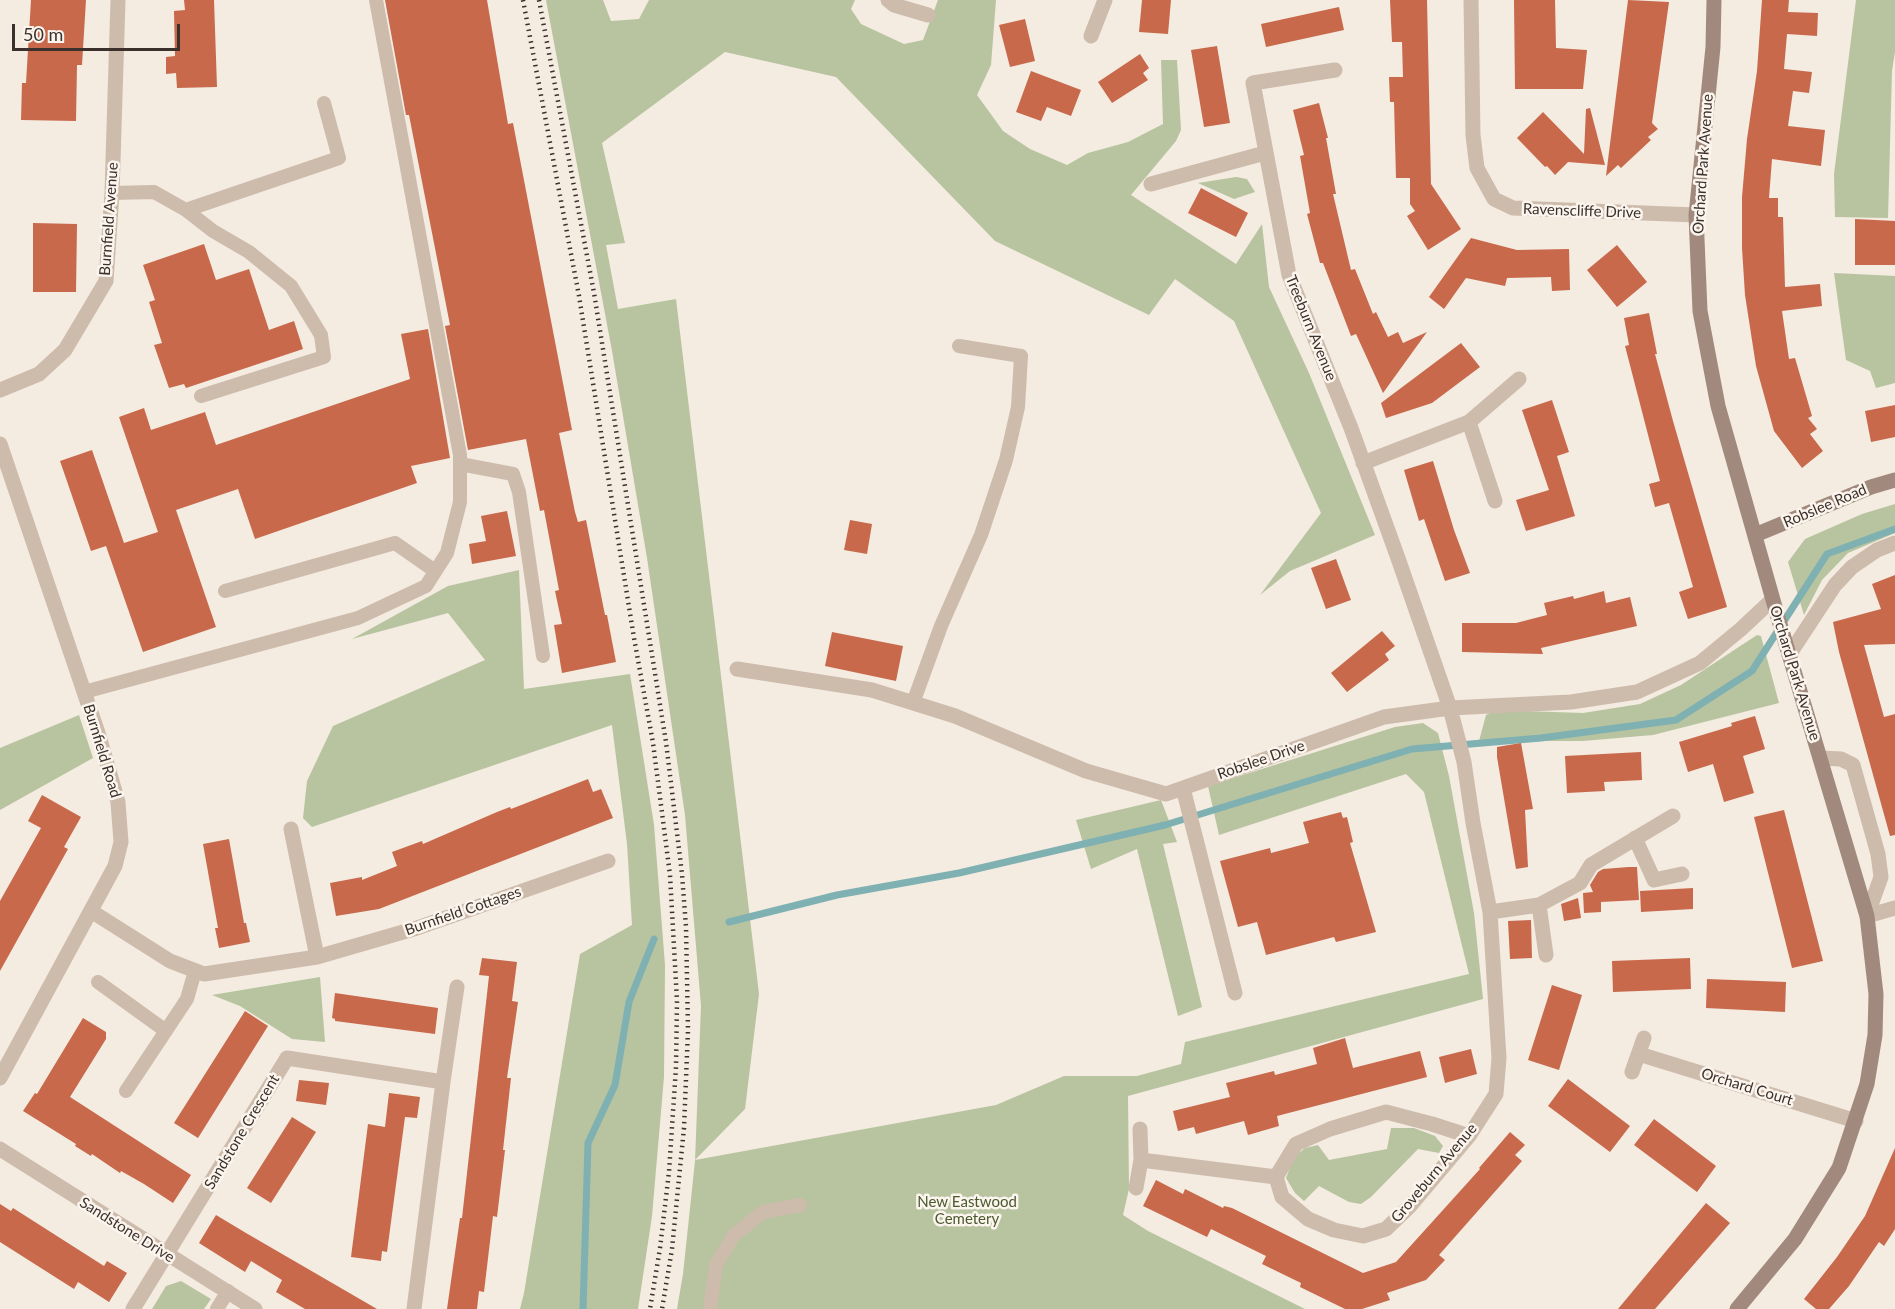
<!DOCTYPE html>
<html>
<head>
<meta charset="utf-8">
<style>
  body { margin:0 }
  #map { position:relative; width:1895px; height:1309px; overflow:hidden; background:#f4ebe1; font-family:Lato,sans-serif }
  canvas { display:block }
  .scale { position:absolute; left:12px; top:24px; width:168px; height:27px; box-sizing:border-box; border:3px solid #3b302b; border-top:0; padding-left:8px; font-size:18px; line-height:21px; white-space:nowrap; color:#3b302b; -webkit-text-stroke:4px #fbf5ee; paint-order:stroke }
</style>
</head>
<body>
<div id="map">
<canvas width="1895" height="1309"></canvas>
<div class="scale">50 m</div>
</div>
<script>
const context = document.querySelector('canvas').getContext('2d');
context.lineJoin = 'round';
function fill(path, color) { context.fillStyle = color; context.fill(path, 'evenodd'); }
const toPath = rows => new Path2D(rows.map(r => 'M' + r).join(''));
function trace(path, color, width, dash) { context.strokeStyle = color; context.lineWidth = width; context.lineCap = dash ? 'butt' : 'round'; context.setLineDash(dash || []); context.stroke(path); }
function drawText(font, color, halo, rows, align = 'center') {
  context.font = font + ' Lato,sans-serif'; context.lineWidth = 5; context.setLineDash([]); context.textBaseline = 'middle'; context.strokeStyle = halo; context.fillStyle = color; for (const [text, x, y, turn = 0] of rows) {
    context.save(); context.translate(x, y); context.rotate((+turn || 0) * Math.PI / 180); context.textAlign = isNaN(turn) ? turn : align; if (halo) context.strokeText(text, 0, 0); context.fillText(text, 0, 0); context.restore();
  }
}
fill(toPath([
  [546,0,603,0,611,21,639,19,649,0,855,0,851,9,861,24,904,44,923,40,938,0,996,0,991,65,977,95,1003,131,1030,149,1067,165,1088,153,1128,142,1163,124,1161,60,1177,60,1181,130,1176,141,1131,195,1236,264,1262,224,1269,287,1309,373,1375,535,1290,571,1260,595,1321,513,1234,321,1175,279,1149,315,995,241,836,77,725,52,602,143,625,243,606,245,618,309,676,299,759,994,745,1109,695,1160,996,1105,1064,1076,1137,1076,1181,1064,1185,1042,1469,974,1424,792,1406,774,1219,835,1208,786,1395,727,1423,723,1438,733,1449,776,1474,913,1483,999,1128,1096,1129,1189,1123,1215,1148,1231,1305,1309,677,1309,683,1274,695,1161,701,1006,685,815,647,558,612,351],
  [1856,0,1895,0,1895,52,1892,71,1888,218,1835,217,1834,174],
  [1236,177,1247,179,1255,192,1234,199,1198,183],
  [1834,273,1895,276,1895,383,1876,388,1870,371,1846,360],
  [1895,504,1895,533,1848,553,1822,580,1804,615,1788,562,1805,539,1862,514],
  [519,570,524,689,630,674,654,825,665,965,664,1077,652,1216,638,1309,520,1309,524,1293,580,954,632,925,627,844,612,725,312,827,303,818,307,781,333,726,485,660,448,613,352,639,448,586],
  [1757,635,1761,636,1779,703,1653,735,1583,741,1479,741,1486,715,1496,710,1583,713,1640,704,1681,685],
  [79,715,93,758,0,810,0,748],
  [1161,800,1177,842,1163,844,1202,1007,1178,1016,1137,849,1091,869,1076,820],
  [320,977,325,1042,292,1039,240,1006,212,995],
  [1391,1128,1414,1128,1435,1136,1443,1146,1439,1153,1418,1149,1371,1197,1361,1204,1349,1202,1319,1186,1304,1201,1295,1193,1286,1178,1294,1157,1305,1148,1318,1145,1329,1160,1387,1149],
  [181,1281,211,1299,204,1309,152,1309,166,1286]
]), '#b8c4a0');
trace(toPath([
  [729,922,837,895,959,873,1165,825,1412,749,1541,738,1676,720,1752,671,1827,554,1895,529],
  [583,1309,588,1143,615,1085,629,1002,654,939]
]), '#7fb0b2', 7);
fill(toPath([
  [31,0,86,0,82,65,77,65,76,121,21,120,22,83,26,83],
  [184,0,214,0,217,87,177,88,176,73,166,74,166,57,175,56,174,11,185,10],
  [385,0,487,0,508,124,513,123,572,430,559,433,575,512,578,522,586,520,605,615,607,615,616,662,562,673,554,625,562,624,555,591,559,590,544,510,540,511,526,439,468,450,445,326,450,325,409,115,406,115],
  [1142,0,1171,0,1168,34,1139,32],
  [1390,0,1427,0,1431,184,1461,229,1428,250,1407,216,1415,211,1410,204,1410,178,1396,178,1394,102,1390,102,1389,77,1403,77,1402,42,1392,42],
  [1514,0,1555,0,1556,48,1587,50,1583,89,1515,89],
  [1628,0,1669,2,1652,123,1658,129,1648,137,1651,140,1621,168,1618,165,1606,176],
  [1762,0,1789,0,1788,12,1818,13,1817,36,1787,34,1784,69,1812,72,1809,93,1793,91,1788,126,1825,130,1821,166,1772,159,1769,198,1778,198,1778,217,1783,217,1785,287,1820,284,1822,306,1782,311,1789,359,1795,358,1812,416,1808,418,1817,429,1810,434,1823,451,1802,468,1774,431,1756,366,1745,295,1742,248,1742,197,1747,139,1757,71],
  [1339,7,1344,30,1266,47,1261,24],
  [1025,19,1035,61,1010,67,999,25],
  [1217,46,1230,123,1204,127,1191,50],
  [1140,54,1149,68,1143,73,1148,80,1112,103,1098,82],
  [1031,71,1081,90,1071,116,1047,107,1041,121,1016,112],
  [1319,103,1328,138,1326,138,1336,194,1333,194,1351,270,1355,269,1373,314,1376,312,1388,337,1398,332,1403,343,1427,332,1383,393,1356,334,1351,336,1323,263,1320,263,1307,214,1310,213,1300,156,1304,155,1293,110],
  [1590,108,1605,165,1568,162,1555,175,1547,166,1545,167,1517,138,1543,112,1584,154,1586,109],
  [1201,188,1248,213,1236,237,1188,213],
  [1855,219,1895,221,1895,265,1855,265],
  [33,223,77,224,76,292,33,292],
  [1471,238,1517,250,1569,249,1570,290,1552,291,1551,277,1507,278,1505,286,1466,278,1444,309,1429,297],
  [204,244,216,280,249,269,269,330,294,321,303,349,186,388,184,384,169,388,154,345,162,343,149,302,155,300,143,265],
  [1617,245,1647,282,1617,307,1587,270],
  [1649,313,1657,354,1655,354,1673,421,1727,607,1688,619,1679,592,1693,587,1669,503,1655,507,1649,484,1660,481,1625,346,1629,345,1624,318],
  [428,329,450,458,411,466,417,483,255,539,238,489,176,510,216,627,143,652,106,546,91,551,60,461,92,450,124,543,158,532,119,417,144,408,151,430,205,412,216,445,410,379,401,334],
  [1461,343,1480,367,1432,403,1386,418,1381,403],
  [1552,400,1569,452,1557,456,1575,516,1526,531,1516,500,1549,490,1522,410],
  [1895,405,1895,437,1871,442,1865,411],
  [1433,461,1454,530,1470,573,1445,581,1424,519,1419,521,1404,470],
  [507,511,516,556,472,564,469,544,486,541,481,516],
  [850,520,872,524,867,554,844,550],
  [1336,559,1351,600,1326,609,1311,568],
  [1895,575,1895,644,1864,645,1884,717,1895,714,1895,835,1890,836,1839,652,1833,622,1881,609,1872,584],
  [1604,591,1606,603,1630,597,1637,626,1541,648,1543,654,1462,652,1462,623,1516,623,1547,615,1544,603,1573,596,1574,599],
  [1382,631,1395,646,1385,654,1389,660,1347,692,1331,673],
  [832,632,903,646,896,681,825,666],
  [1755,716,1765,749,1743,756,1754,793,1724,802,1713,764,1688,772,1679,742,1732,726,1731,723],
  [1521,743,1533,809,1525,810,1528,867,1516,869,1497,757,1497,747],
  [1641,752,1642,780,1604,782,1605,791,1567,793,1565,756],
  [588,779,593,792,601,789,613,818,379,909,336,916,330,883,362,877,362,880,397,866,392,852,422,841,423,844,497,812,510,807,511,809],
  [42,795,81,817,64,847,68,849,0,971,0,901,41,828,28,821],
  [1784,810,1823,961,1792,968,1754,817],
  [1341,812,1343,818,1347,817,1353,842,1350,843,1376,932,1336,942,1334,937,1266,955,1257,922,1238,927,1220,861,1270,848,1271,853,1309,843,1303,822],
  [229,839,244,923,246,923,250,942,219,948,215,928,218,928,203,844],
  [1629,867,1637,867,1639,900,1601,902,1601,912,1584,913,1583,893,1593,892,1590,885,1598,872,1603,869],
  [1693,888,1693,909,1641,912,1640,891],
  [1578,898,1581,918,1564,921,1561,904],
  [1531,920,1532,958,1510,959,1508,921],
  [482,958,517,962,512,1001,518,1002,507,1078,511,1078,503,1150,505,1150,497,1217,493,1216,484,1292,479,1291,477,1309,447,1309,460,1218,462,1218,489,976,479,975],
  [1690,958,1691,989,1613,992,1612,961],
  [1707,979,1786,982,1785,1012,1706,1008],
  [1552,985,1582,995,1559,1070,1528,1060],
  [335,993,438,1008,435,1034,335,1021,335,1019,332,1018],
  [245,1011,268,1026,198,1138,174,1123],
  [83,1018,106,1032,106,1039,70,1097,191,1175,173,1203,144,1184,121,1171,120,1173,92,1154,91,1156,75,1146,76,1144,23,1111,35,1093,37,1094],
  [1345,1038,1353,1068,1420,1051,1427,1077,1277,1116,1279,1126,1248,1135,1244,1121,1196,1134,1194,1127,1178,1131,1173,1111,1230,1097,1226,1083,1274,1071,1275,1075,1317,1064,1313,1048],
  [1471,1049,1477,1074,1445,1083,1439,1057],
  [1568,1079,1630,1126,1610,1152,1548,1106],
  [299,1080,329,1083,326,1105,296,1101],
  [389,1093,420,1097,417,1118,405,1117,387,1252,382,1251,381,1261,351,1257,368,1124,385,1127],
  [292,1117,316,1132,271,1203,247,1188],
  [1654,1119,1716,1166,1697,1192,1634,1145],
  [1510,1132,1525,1145,1515,1155,1522,1161,1439,1255,1445,1260,1426,1280,1387,1293,1390,1300,1362,1309,1345,1309,1300,1287,1301,1283,1262,1264,1266,1256,1211,1229,1207,1237,1143,1206,1156,1180,1183,1194,1185,1189,1223,1208,1224,1206,1232,1208,1363,1273,1396,1262,1480,1169,1479,1168],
  [1895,1148,1895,1229,1884,1246,1879,1242,1849,1286,1829,1309,1816,1309,1804,1299,1837,1257,1865,1216],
  [1706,1203,1730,1223,1655,1309,1618,1309],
  [0,1204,11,1211,13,1208,104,1266,107,1261,127,1273,109,1302,78,1282,74,1289,0,1242],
  [216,1215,246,1233,377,1309,305,1309,276,1292,282,1280,251,1261,245,1272,199,1243]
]), '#c8694b');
trace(toPath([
  [112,193,154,192,186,210,213,231,249,252,291,286,321,335,324,357,201,396],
  [186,210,339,158,324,103],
  [460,464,513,474,519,492,543,656],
  [225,591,395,543,435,571],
  [84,692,358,618,426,586,447,553,460,502,460,455,376,0],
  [913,703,941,626,981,535,1006,460,1018,407,1021,356,959,346],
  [98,982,166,1031],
  [126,1091,187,999,195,971],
  [217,1309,228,1291],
  [710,1309,716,1265,734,1235,763,1212,800,1205]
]), '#cdbbac', 14);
trace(toPath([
  [888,0,894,5,928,15],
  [1471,0,1473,135,1477,168,1494,199,1513,208,1696,215],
  [1091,36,1105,0],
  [1151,184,1265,153],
  [0,390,39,374,65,350,106,281,112,193,118,0],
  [1469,422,1495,501],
  [0,444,99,736,118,802,121,842,115,866,0,1078],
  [1363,463,1469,422,1519,379],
  [1789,655,1835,585,1852,567,1877,550,1895,543],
  [737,669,872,690,955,716,1086,771,1166,794,1384,717,1450,708,1571,702,1637,692,1700,663,1741,629,1772,600],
  [1821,758,1841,759,1853,765,1878,854,1881,877,1867,916],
  [1183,788,1235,993],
  [291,829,317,957],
  [1635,838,1654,880,1682,874],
  [1539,905,1546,955],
  [91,911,170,961,204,974,317,957,417,928,608,861],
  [1490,912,1539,905,1580,883,1591,865,1673,816],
  [1867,916,1895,908],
  [1639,1054,1856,1121],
  [1632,1072,1644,1038],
  [443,1082,457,987],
  [0,1149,255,1309],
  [1141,1160,1276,1177,1282,1197,1308,1219,1334,1230,1363,1236,1386,1229,1410,1206,1469,1136,1496,1094,1499,1058,1490,912,1473,823,1464,762,1450,708,1399,561,1351,428,1289,275,1253,83,1335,70],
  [1276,1177,1296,1144,1330,1129,1386,1112,1432,1124,1469,1136],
  [1136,1188,1141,1160,1140,1129],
  [133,1309,287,1058,443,1082,414,1309]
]), '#cdbbac', 15);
trace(toPath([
  [1714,0,1713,47,1696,215,1700,311,1718,406,1777,614,1867,916,1876,994,1875,1035,1867,1084,1839,1168,1795,1239,1737,1309],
  [1755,535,1871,487,1895,480]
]), '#a18a7d', 15);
trace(toPath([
  [523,0,579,296,634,638,653,743,670,875,677,1001,676,1067,669,1172,660,1248,650,1309],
  [539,0,594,293,666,742,682,874,686,927,688,1030,684,1128,672,1249,662,1309]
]), '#3b302b', 4.5, [1.5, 4.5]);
drawText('15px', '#3b302b', '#fbf5ee', [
  ["Orchard Park Avenue",1703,164,-86],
  ["Ravenscliffe Drive",1582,211,2],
  ["Burnfield Avenue",109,219,-86],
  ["Treeburn Avenue",1311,328,68],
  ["Robslee Road",1825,506,-23],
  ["Orchard Park Avenue",1795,673,73],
  ["Burnfield Road",102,751,73],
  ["Robslee Drive",1261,760,-19],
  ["Burnfield Cottages",463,911,-19],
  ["Orchard Court",1747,1087,17],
  ["Sandstone Crescent",242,1132,-59],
  ["Groveburn Avenue",1434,1173,-50],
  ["Sandstone Drive",127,1230,32]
]);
drawText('15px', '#4a5a2e', '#fbf5ee', [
  ["New Eastwood",967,1202],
  ["Cemetery",967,1219]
]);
</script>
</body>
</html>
